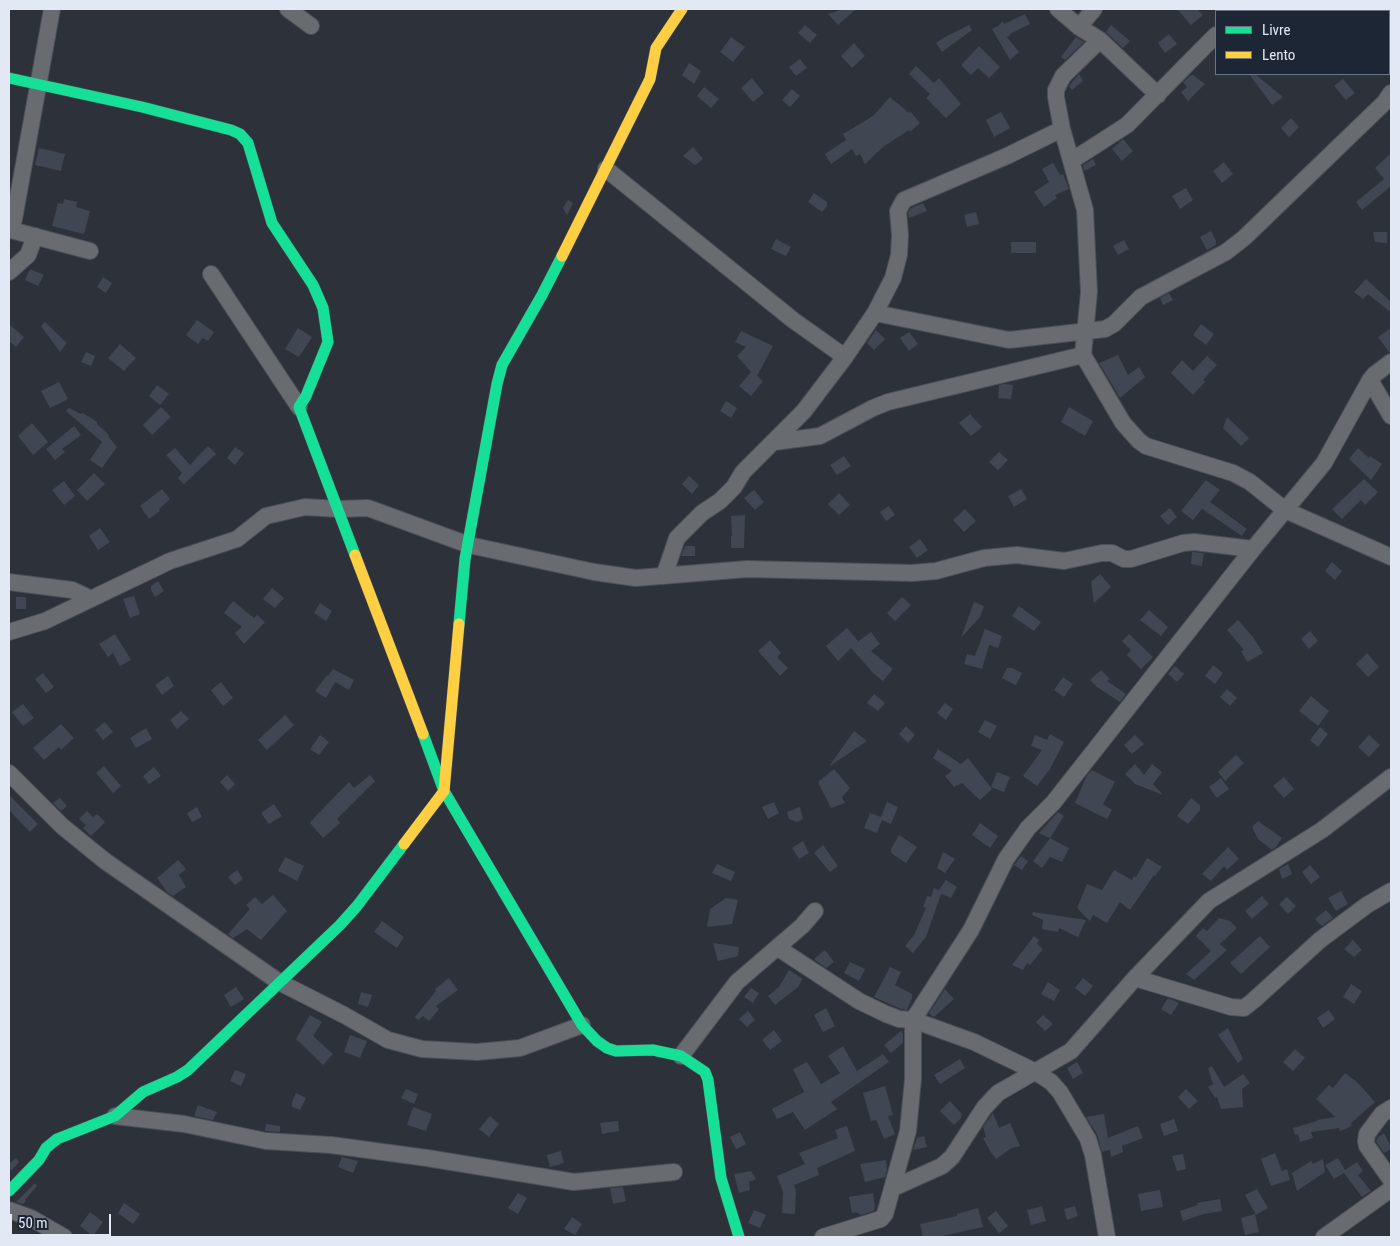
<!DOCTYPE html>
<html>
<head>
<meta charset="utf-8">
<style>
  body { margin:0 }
  #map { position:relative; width:1400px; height:1246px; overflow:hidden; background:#2d313a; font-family:"Roboto Condensed",sans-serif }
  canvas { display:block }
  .frame { position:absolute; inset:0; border:10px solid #e3e9f4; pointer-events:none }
  .legend { position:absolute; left:1215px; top:10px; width:175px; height:65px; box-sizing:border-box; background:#1d2635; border:1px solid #6c7481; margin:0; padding:6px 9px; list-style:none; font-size:15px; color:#e3e9f4 }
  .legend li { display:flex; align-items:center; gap:10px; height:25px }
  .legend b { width:25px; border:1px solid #6c7481 }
  .scale { position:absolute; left:10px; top:1214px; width:101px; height:22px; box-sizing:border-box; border:2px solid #e3e9f4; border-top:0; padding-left:6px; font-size:15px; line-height:18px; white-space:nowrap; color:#e3e9f4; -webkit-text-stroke:4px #1d2635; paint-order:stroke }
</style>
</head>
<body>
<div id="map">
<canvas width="1400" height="1246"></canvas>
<div class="frame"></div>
<ul class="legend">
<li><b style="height:6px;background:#16e098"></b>Livre</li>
<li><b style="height:6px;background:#ffcf43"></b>Lento</li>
</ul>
<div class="scale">50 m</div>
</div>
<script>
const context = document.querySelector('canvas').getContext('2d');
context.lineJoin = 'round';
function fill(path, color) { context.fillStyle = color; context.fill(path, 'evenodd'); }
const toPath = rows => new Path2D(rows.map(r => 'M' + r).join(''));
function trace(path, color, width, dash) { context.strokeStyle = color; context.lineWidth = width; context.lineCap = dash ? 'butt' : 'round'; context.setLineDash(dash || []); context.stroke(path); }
fill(toPath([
  [844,9,856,9,838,25,828,14],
  [1177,9,1197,9,1203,15,1191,25],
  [1025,14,1030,24,1010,34,1010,35,1007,37,1019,52,1010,60,992,29,998,26,1003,21,1004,24],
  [805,25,817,35,810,43,798,33],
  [969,25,972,30,942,52,936,43,945,37],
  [1111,25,1130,41,1123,48,1106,32],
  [1169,34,1177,44,1165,53,1158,43],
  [731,37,745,47,733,62,720,52],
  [1076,37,1084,42,1065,60,1061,57],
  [854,43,865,56,852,68,841,56],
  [979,46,1000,67,989,78,978,68,971,75,961,65],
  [800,59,807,68,796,76,789,67],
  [689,63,701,71,694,84,682,75],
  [916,66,934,83,939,78,961,104,946,118,926,98,930,94,909,74],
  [1079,74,1083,81,1072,90,1069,86],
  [1249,74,1255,74,1283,97,1272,105],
  [1193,75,1205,84,1188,101,1181,92,1187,87,1183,82,1190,76],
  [752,78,764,93,753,102,741,88],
  [1343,79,1355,93,1346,100,1334,86],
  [704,87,719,99,711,108,697,96],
  [792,89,800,96,790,107,782,100],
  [890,97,909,113,910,111,920,123,910,132,909,130,883,147,865,164,860,154,856,156,852,149,831,164,825,154,846,140,843,134,873,116],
  [1001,112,1010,128,994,137,986,120],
  [1291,118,1299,127,1289,137,1281,128],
  [1123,139,1133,151,1122,161,1112,149],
  [693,147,703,159,695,165,683,156],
  [39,148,65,154,61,171,35,165],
  [1391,153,1391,186,1362,210,1356,202,1384,179,1375,168],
  [1093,159,1096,165,1084,171,1083,165],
  [1224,162,1233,174,1222,183,1213,171],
  [1053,163,1060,175,1063,174,1069,189,1055,195,1057,198,1044,207,1034,192,1049,182,1042,169],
  [1186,188,1193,200,1180,209,1172,196],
  [814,193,827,202,827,206,822,212,808,202],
  [64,199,77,202,76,207,90,211,84,234,52,226,58,203,63,204],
  [568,200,573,203,567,215,563,208],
  [923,203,927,211,909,218,908,213,911,208],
  [976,212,979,224,967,227,964,215],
  [1211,231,1216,241,1216,245,1207,250,1200,237],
  [1373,232,1387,232,1387,243,1375,242],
  [776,239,791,247,786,256,771,249],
  [1124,240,1129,249,1118,255,1113,246],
  [1011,242,1036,242,1036,253,1011,253],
  [30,269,44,275,38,286,25,280],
  [103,277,112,283,106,293,97,287],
  [1366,279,1391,302,1391,309,1389,311,1368,294,1363,299,1354,292],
  [1169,293,1173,300,1163,305,1160,298],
  [197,320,214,332,208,341,203,338,198,344,186,335],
  [45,322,67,343,60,352,41,326],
  [9,324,24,337,16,347,9,341],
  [1201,324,1214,334,1206,345,1193,335],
  [298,328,312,337,299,357,285,349],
  [1391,328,1391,352,1389,352,1378,337],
  [876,330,885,339,874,350,867,343],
  [741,331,773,346,757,376,763,381,751,396,739,386,751,372,737,356,746,347,735,342],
  [909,332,918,344,909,351,900,338],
  [120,344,136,358,124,371,108,358],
  [86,352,95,356,91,366,81,362],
  [1118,355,1128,375,1139,367,1145,377,1120,398,1099,363],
  [1207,356,1217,365,1203,380,1205,382,1193,395,1171,373,1182,360,1193,371],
  [59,382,68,399,50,408,41,391],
  [1004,384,1013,385,1011,399,998,398,999,385],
  [157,385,169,394,160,405,149,396],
  [726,401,737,408,731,418,720,411],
  [161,407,171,417,152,435,143,425],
  [1069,407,1093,421,1085,436,1061,422],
  [69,408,81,414,83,413,97,422,97,424,109,435,108,436,117,447,102,468,90,460,102,442,66,411],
  [970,414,982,427,971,436,959,423],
  [1227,417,1249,438,1241,446,1223,428],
  [32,423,48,442,33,455,18,436],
  [74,426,81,435,62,449,65,452,55,460,46,449],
  [208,446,216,454,184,484,178,478,182,473,166,455,175,448,190,465],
  [235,447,244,453,235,465,227,458],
  [1358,448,1369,458,1370,456,1382,464,1371,480,1349,459],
  [999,452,1008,460,998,470,989,462],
  [844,456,851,466,837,475,830,465],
  [94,473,105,484,87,501,77,490],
  [689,476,699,485,692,494,682,484],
  [1364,479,1378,492,1365,505,1361,500,1342,519,1332,509],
  [1206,480,1220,490,1210,502,1247,529,1242,536,1202,509,1193,520,1181,511],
  [64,481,75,496,64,505,52,490],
  [162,489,170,499,159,509,160,511,149,519,140,506],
  [1021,489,1027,499,1014,507,1008,496],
  [754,490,764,502,755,510,744,498],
  [839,493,850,505,839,515,828,504],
  [889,506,895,515,886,521,880,512],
  [1170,508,1177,517,1168,525,1160,516],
  [965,509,976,521,964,532,953,520],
  [745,515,744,548,731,548,731,536,732,536,731,516],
  [100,528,110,542,98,550,89,536],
  [920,539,928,550,917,558,909,547],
  [685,546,695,546,695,556,681,556],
  [1192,552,1204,553,1202,566,1191,564],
  [1332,562,1342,571,1335,580,1325,571],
  [1100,574,1111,587,1094,603,1091,582],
  [158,581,164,591,155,597,151,590,151,586],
  [272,588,284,598,275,608,263,599],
  [134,596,140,614,130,618,123,599],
  [16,597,26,597,26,609,16,609],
  [902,597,911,605,895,621,887,613],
  [233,601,254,618,257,615,265,622,244,644,235,633,242,627,224,613],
  [974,602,984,606,980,617,961,638],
  [320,603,332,611,326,621,314,613],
  [1019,606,1041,622,1034,631,1012,616],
  [1149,610,1168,627,1161,636,1140,620],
  [1238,620,1253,637,1263,653,1247,662,1241,651,1244,650,1227,630],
  [847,628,858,641,856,643,871,632,880,644,871,651,893,669,883,681,874,674,851,648,838,661,826,646],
  [985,629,1002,636,998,648,989,645,982,669,964,664,967,654,975,656],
  [1310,631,1318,641,1309,649,1301,639],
  [115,634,131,660,120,666,113,653,108,657,99,644],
  [1129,634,1153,657,1141,669,1127,655,1131,650,1122,641],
  [770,640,781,653,777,657,788,668,780,676,758,651],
  [1367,653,1379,667,1368,677,1356,664],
  [1213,665,1223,673,1215,684,1205,676],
  [1175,666,1184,674,1177,682,1168,674],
  [1007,668,1012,668,1022,673,1016,685,1002,678],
  [333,669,354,680,349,690,335,682,326,698,315,691,327,675,328,676],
  [1101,670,1110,679,1107,681,1126,694,1120,702,1097,687,1090,680],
  [43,673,54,687,46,693,35,679],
  [168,676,174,686,162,695,155,685],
  [1063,677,1073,684,1064,697,1054,690],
  [221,682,233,698,223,706,211,690],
  [1227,689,1237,698,1230,706,1220,697],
  [874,694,885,703,878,711,867,703],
  [1311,696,1329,711,1318,726,1299,711],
  [945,703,953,709,946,720,937,713],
  [23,704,34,718,23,726,12,712],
  [181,711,189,719,177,729,170,720],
  [285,715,294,725,267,750,258,740],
  [985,720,997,726,990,739,978,732],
  [105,722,113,732,103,740,95,730],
  [61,724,74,738,61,750,59,747,44,760,33,748],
  [906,726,915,735,908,743,899,734],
  [1320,727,1328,734,1318,747,1310,740],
  [146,728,152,739,136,748,130,738],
  [854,731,867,741,830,766,830,765],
  [1050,734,1064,742,1050,769,1037,786,1023,776,1042,750,1031,746,1035,735,1047,740],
  [320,735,329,742,319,755,310,749],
  [1135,735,1144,744,1132,754,1124,745],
  [1369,735,1380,745,1369,757,1358,747],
  [938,749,961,764,968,758,992,789,980,800,962,783,954,787,945,776,952,771,933,758],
  [1236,755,1244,763,1225,781,1218,772],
  [1135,764,1144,775,1152,764,1162,772,1153,784,1163,795,1135,784,1125,774],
  [104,766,121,786,113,793,96,773],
  [154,767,161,776,149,784,143,776],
  [834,769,850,788,842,797,845,803,831,808,818,782],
  [1092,770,1115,782,1103,804,1112,810,1107,819,1075,803,1087,775],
  [997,772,1010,777,1004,792,991,787],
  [227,775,235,784,228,791,220,782],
  [370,775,375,781,337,819,340,823,323,838,310,823,311,821,349,782,354,788],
  [1284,777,1294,789,1284,798,1273,786],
  [1221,778,1229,789,1217,798,1209,787],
  [9,795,38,824,30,832,9,810],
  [60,798,67,806,61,811,53,803],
  [1191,798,1200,805,1200,810,1188,824,1177,816],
  [774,802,779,813,768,819,762,807],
  [887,802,898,807,891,824,882,820,877,833,864,828,870,813,881,817],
  [274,804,282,816,269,824,261,813],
  [197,807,202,817,192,822,187,813],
  [800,807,803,819,797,822,789,819,787,812],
  [87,811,93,817,97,814,105,822,91,836,83,828,86,825,79,819],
  [1058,812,1064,816,1050,838,1069,848,1062,862,1050,857,1042,868,1033,861,1050,838,1039,833],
  [1258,821,1282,838,1276,847,1272,850,1258,839,1252,827],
  [980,823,998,836,990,848,972,835],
  [899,835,917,847,906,863,891,853,891,849],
  [803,841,809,853,799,859,792,848],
  [823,845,838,866,830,872,814,853],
  [1228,847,1239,859,1227,870,1224,866,1211,881,1202,874],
  [943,852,955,859,945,873,937,868],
  [1021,856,1028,861,1022,870,1014,865],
  [285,857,304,866,297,881,278,871],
  [1147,858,1162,867,1155,876,1154,875,1130,910,1120,902,1107,923,1093,915,1090,921,1077,908,1087,884,1102,890,1114,870,1132,880,1134,876,1136,877],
  [178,860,186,869,179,875,186,887,173,896,167,892,157,878],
  [717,864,735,872,731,881,712,873],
  [1288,864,1292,874,1282,879,1279,869],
  [1310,865,1320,877,1311,884,1302,872],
  [237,870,243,879,235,885,228,877],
  [946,880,957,887,951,898,941,894,926,937,913,953,905,946,914,935,926,908,923,907,927,896,931,897,934,888,939,890],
  [1341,891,1348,904,1336,911,1328,898],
  [273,895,287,911,261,940,247,929,233,938,228,934,250,909,246,905,255,897,262,904],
  [1262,896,1269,904,1252,919,1245,911],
  [1287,897,1296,906,1288,914,1279,904],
  [726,898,738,900,732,924,707,927,710,909],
  [1326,910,1333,918,1322,926,1315,919],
  [1033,912,1060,916,1086,920,1078,937,1059,928,1058,932,1042,929,1043,920,1032,915],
  [1219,918,1230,921,1237,928,1220,944,1227,950,1194,980,1186,974,1211,951,1196,936,1203,928,1207,931],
  [382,921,404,937,397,948,374,932],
  [1034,936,1039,940,1037,944,1043,949,1030,965,1027,963,1023,970,1012,965],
  [1260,936,1270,947,1241,974,1230,963],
  [1353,940,1362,950,1354,957,1344,949],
  [713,943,739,947,738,956,718,961],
  [825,950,834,962,826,968,814,959],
  [850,962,865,969,859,981,844,973],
  [890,967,901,972,895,985,912,994,912,998,907,1010,901,1009,874,997],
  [789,970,803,979,798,987,775,1005,768,996,779,987],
  [449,978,458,990,436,1006,439,1009,429,1021,423,1016,418,1020,415,1017,436,991,435,989],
  [1083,978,1093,986,1085,996,1075,988],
  [1048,982,1060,990,1054,1001,1041,994],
  [1351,984,1362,991,1354,1004,1343,997],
  [236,987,244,999,231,1007,224,995],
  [751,988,759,993,753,1003,744,997],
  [945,989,954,999,934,1017,932,1016,929,1013],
  [361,992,372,995,368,1007,358,1004],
  [1168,998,1179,1003,1171,1015,1161,1009],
  [826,1008,835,1026,823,1032,814,1015],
  [1329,1010,1335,1019,1323,1028,1317,1018],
  [748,1011,755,1020,747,1027,739,1019],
  [310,1015,322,1022,313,1036,333,1054,323,1065,296,1039],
  [1043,1015,1053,1024,1045,1031,1036,1022],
  [1228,1028,1243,1059,1238,1063,1218,1035],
  [774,1030,782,1041,770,1050,762,1040],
  [901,1031,903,1034,903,1043,891,1053,884,1045],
  [350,1035,367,1041,360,1058,344,1052],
  [843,1046,857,1071,883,1054,889,1062,831,1102,837,1109,805,1130,793,1112,777,1119,772,1109,804,1092,793,1069,807,1062,821,1084,840,1073,828,1056],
  [1295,1049,1305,1058,1293,1071,1283,1062],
  [960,1059,965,1068,940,1084,934,1075],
  [1077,1062,1083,1073,1073,1079,1067,1068],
  [1212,1066,1224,1087,1243,1074,1250,1083,1242,1089,1243,1107,1221,1109,1217,1097,1215,1098,1208,1087,1213,1084,1208,1068],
  [235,1070,246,1074,241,1086,230,1081],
  [1345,1073,1358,1083,1375,1102,1351,1123,1352,1125,1346,1129,1340,1131,1339,1128,1311,1132,1313,1138,1300,1142,1298,1134,1295,1135,1293,1128,1317,1121,1317,1120,1335,1117,1316,1099,1329,1085,1333,1088],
  [885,1086,893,1115,888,1116,895,1134,884,1139,876,1120,871,1121,863,1093],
  [406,1089,418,1094,414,1104,401,1098],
  [1186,1089,1198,1101,1189,1109,1178,1097],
  [296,1093,306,1098,300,1110,292,1107,292,1102],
  [950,1101,962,1114,961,1118,954,1125,940,1111],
  [198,1105,217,1112,213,1120,194,1116],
  [413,1107,432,1114,426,1131,407,1125],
  [993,1113,999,1128,1010,1123,1020,1146,1010,1149,996,1159,990,1151,983,1138,986,1137,983,1127],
  [1104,1114,1108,1138,1138,1126,1143,1138,1122,1146,1123,1152,1111,1157,1110,1150,1102,1152,1097,1134,1086,1117],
  [490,1116,499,1124,489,1137,479,1129],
  [1174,1119,1178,1131,1164,1136,1160,1124],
  [618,1121,619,1131,602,1134,600,1123],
  [266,1124,280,1126,280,1132,265,1131],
  [847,1126,855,1151,817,1168,819,1175,794,1185,796,1190,795,1214,782,1213,783,1192,777,1176,805,1164,799,1153,838,1138,835,1130],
  [740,1132,746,1144,736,1149,730,1137],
  [1384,1133,1391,1147,1391,1149,1384,1153,1376,1141,1378,1137],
  [924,1136,927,1147,913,1150,917,1138],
  [561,1151,564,1163,550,1167,547,1155],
  [1275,1153,1282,1171,1287,1169,1290,1180,1271,1186,1261,1159],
  [1183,1154,1186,1169,1177,1171,1172,1156],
  [342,1157,358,1161,353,1173,338,1167],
  [16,1158,19,1162,11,1171,9,1164],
  [1338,1158,1345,1170,1357,1162,1363,1171,1358,1175,1371,1191,1362,1197,1344,1173,1334,1179,1325,1165],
  [1323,1159,1325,1172,1297,1191,1292,1173,1311,1161,1313,1164],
  [886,1160,887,1170,885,1177,865,1182,860,1164],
  [751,1171,756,1179,749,1182,750,1190,739,1193,734,1174],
  [35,1183,37,1186,25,1200,26,1201,23,1204,16,1202],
  [623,1187,626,1201,613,1204,610,1188],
  [1257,1189,1268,1208,1256,1215,1245,1195],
  [1160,1190,1163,1207,1141,1211,1138,1194],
  [518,1193,527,1198,518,1214,508,1208],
  [873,1193,875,1206,874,1211,861,1215,856,1212,852,1213,849,1197],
  [1220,1199,1222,1211,1204,1214,1183,1221,1180,1211,1198,1205,1197,1203],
  [124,1203,140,1214,133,1224,118,1213],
  [1042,1206,1046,1221,1031,1225,1027,1210],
  [1075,1206,1078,1216,1067,1220,1064,1209],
  [978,1208,983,1227,938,1237,923,1237,920,1224,957,1216,957,1214],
  [754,1210,766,1215,760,1228,748,1223],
  [996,1211,1008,1226,999,1233,987,1218],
  [90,1212,103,1222,93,1236,80,1226],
  [1255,1214,1259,1232,1245,1235,1241,1218],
  [572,1217,582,1224,575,1235,564,1229]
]), '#404752');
const street = toPath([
  [288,9,311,26],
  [1058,9,1079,27,1100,40,1063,76,1056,90,1056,97,1062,129,1085,210,1089,292,1083,355,1123,423,1139,441,1146,446,1233,473,1250,482,1285,510,1391,557],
  [1234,11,1236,9],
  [1079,27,1094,9],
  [1100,40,1158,95],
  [1071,161,1127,125,1216,35],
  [606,169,793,320,845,357],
  [9,229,11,230,14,219,52,9],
  [11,230,90,251],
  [9,272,28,255,35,236],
  [211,274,299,407],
  [875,313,1009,340,1105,329,1114,324,1141,297,1226,252,1244,238,1385,102,1391,93],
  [1370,380,1391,416],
  [774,442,820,436,873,408,888,402,1083,355],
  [664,576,677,538,702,513,720,501,734,487,743,472,804,411,845,357,875,313,893,278,899,255,900,235,898,211,904,200,1007,156,1062,129],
  [9,582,72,590,91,599],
  [9,632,45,621,170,561,237,539,266,516,305,507,338,509,368,508,469,545,594,572,636,578,747,569,912,573,936,571,984,558,1017,555,1064,561,1102,553,1112,553,1124,559,1131,559,1183,543,1194,542,1253,549],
  [9,773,62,826,105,861,279,982,344,1015,388,1040,422,1049,477,1052,520,1048,582,1025],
  [778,948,859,1001,886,1014,899,1019,913,1020,974,1042,1036,1072,1051,1082,1060,1092,1088,1139,1093,1155,1107,1237],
  [1135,978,1231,1007,1244,1008,1254,1000,1320,940,1367,905,1391,891],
  [681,1056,737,982,802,926,815,911],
  [1391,1108,1382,1114,1367,1134,1366,1141,1367,1146,1391,1180],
  [115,1116,184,1124,266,1141,331,1145,427,1158,574,1182,674,1172],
  [893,1188,942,1166,952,1157,984,1108,998,1093,1071,1051,1135,978,1209,901,1322,830,1391,777],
  [9,1210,31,1218,64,1237],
  [823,1237,881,1219,885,1214,908,1131,913,1079,913,1020,971,930,1006,859,1028,828,1053,803,1253,549,1324,463,1370,380,1374,375,1391,362],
  [1324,1237,1391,1189]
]);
const fast = toPath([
  [9,78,142,107,231,130,240,134,248,143,272,223,313,285,323,308,328,342,306,396,299,407,355,555],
  [459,624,465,559,497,384,502,365,542,295,562,256],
  [423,734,444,791,582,1025,597,1041,607,1048,616,1051,653,1050,681,1056,705,1072,708,1080,721,1178,739,1237],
  [9,1191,39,1160,46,1148,57,1139,115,1116,143,1092,177,1077,188,1070,340,925,357,906,404,844]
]);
const slow = toPath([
  [562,256,650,79,656,48,682,9],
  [355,555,423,734],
  [404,844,444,791,459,624]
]);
trace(street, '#4b4f57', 18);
trace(fast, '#4b4f57', 12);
trace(slow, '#4b4f57', 12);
trace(street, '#686b70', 16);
trace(fast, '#16e098', 11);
trace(slow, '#ffcf43', 11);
</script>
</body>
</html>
